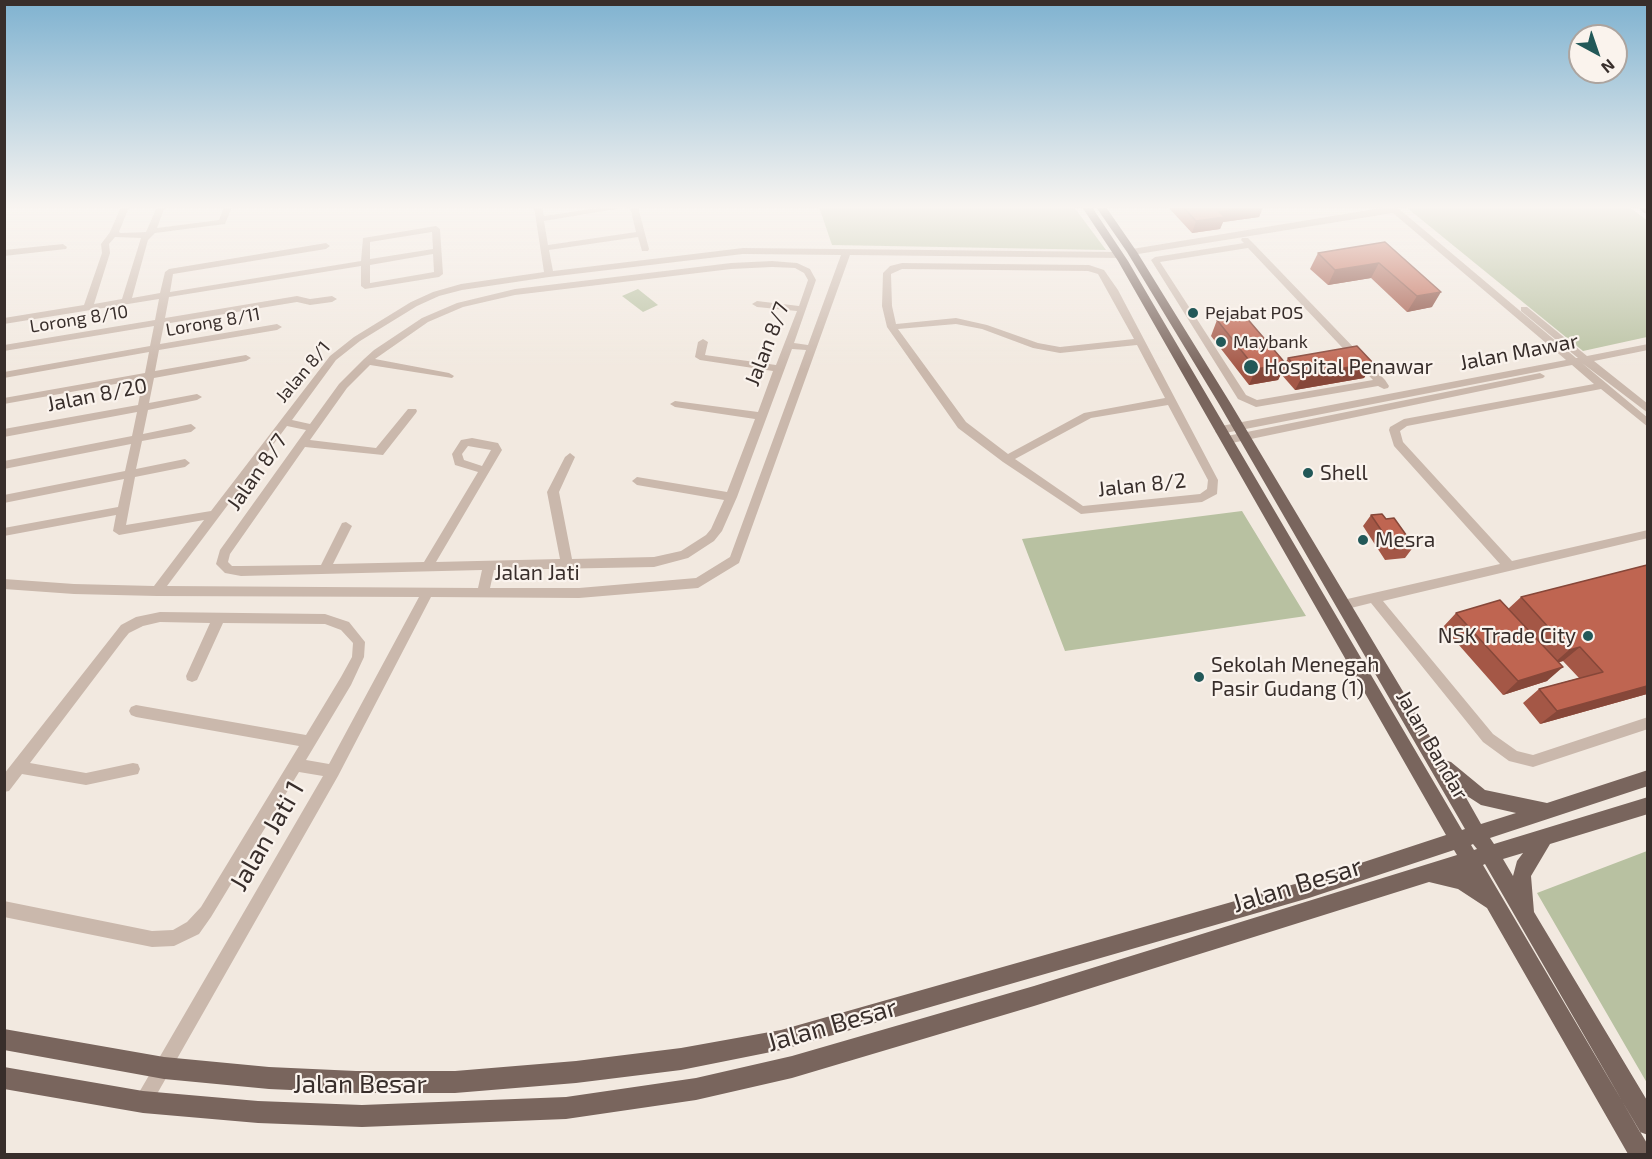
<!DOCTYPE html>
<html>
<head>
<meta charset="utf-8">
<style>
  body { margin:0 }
  #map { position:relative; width:1652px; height:1159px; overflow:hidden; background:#f2e9e0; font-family:"Exo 2",sans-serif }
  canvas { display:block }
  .frame { position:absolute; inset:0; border:6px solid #382e2b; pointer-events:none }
  .north { position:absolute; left:1568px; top:24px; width:60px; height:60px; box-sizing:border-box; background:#faf3ed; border:2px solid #aca49f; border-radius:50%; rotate:140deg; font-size:16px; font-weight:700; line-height:24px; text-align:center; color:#382e2b }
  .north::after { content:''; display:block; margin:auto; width:21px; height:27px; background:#225858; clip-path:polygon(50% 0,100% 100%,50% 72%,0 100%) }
</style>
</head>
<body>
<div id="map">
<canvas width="1652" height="1159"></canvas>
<div class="frame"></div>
<div class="north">N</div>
</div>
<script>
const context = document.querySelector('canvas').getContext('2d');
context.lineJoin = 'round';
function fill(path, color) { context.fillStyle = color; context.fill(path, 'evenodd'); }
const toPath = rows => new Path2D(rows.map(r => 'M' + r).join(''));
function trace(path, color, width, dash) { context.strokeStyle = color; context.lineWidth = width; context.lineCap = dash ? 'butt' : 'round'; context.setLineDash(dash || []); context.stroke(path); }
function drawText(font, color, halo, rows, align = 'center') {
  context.font = font + ' "Exo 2",sans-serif'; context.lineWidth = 4.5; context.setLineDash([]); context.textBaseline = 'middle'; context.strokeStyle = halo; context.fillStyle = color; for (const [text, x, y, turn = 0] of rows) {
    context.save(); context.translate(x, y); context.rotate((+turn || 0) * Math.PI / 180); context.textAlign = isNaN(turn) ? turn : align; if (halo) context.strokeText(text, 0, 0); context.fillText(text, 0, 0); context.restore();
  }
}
fill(toPath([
  [819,207,1074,207,1106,250,832,245],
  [1406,207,1629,207,1647,220,1647,337,1583,351],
  [638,289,658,305,643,312,622,296],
  [1242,511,1306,616,1065,651,1022,539],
  [1647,851,1647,1083,1537,893]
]), '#b8c1a1');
fill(toPath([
  [121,207,129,207,119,232,121,233,146,232,157,207,165,207,157,228,219,220,224,207,232,207,225,224,155,233,148,240,132,298,160,293,165,272,169,269,326,243,330,246,326,249,173,274,170,292,361,261,363,238,436,226,440,229,443,274,439,277,365,289,361,286,361,266,169,297,165,318,297,296,310,299,332,296,337,299,332,302,310,305,297,302,164,324,160,344,277,324,282,327,277,330,159,350,155,371,246,355,251,358,246,361,154,378,149,403,197,394,202,397,197,400,148,410,143,434,191,424,196,428,191,432,142,441,136,469,185,459,190,463,185,467,135,477,126,525,211,511,330,356,354,337,411,302,433,292,461,284,544,272,534,207,542,207,544,216,604,207,628,207,544,221,548,245,636,232,630,207,638,207,649,249,648,251,642,251,638,237,549,250,553,271,743,248,1119,252,1123,255,1119,258,850,255,739,563,698,588,579,598,431,597,338,776,149,1108,143,1111,137,1108,134,1102,137,1096,323,776,299,772,211,917,199,934,174,946,152,947,4,917,4,901,152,931,173,930,187,922,201,907,299,746,136,717,131,715,129,711,131,707,136,705,306,735,341,677,352,657,353,643,341,630,325,624,223,623,197,680,192,682,187,680,186,676,210,623,160,622,143,626,129,633,124,639,30,763,86,773,133,763,138,764,140,769,138,774,86,785,22,774,9,791,4,792,4,774,121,625,136,617,160,612,325,614,349,622,365,642,364,657,351,685,306,760,329,764,419,597,157,596,74,594,4,589,4,579,74,584,154,586,204,520,119,535,113,531,116,515,4,536,4,528,118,507,124,479,4,503,4,495,125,471,131,444,4,469,4,461,132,436,137,412,4,437,4,429,138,405,143,379,4,404,4,398,145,373,149,352,4,378,4,372,150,346,154,326,4,351,4,345,155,320,159,299,4,324,4,318,84,305,102,253,101,244,110,232,121,207],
  [432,232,433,249,370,259,370,242,432,232],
  [115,237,141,238,122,299,94,304,110,253,109,244,115,237],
  [433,254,434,272,370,283,370,265,433,254],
  [743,254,841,255,808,345,794,343,816,280,810,269,797,263,772,261,731,263,515,289,457,303,422,318,374,350,364,359,339,384,310,424,292,420,336,360,360,341,417,306,439,296,462,290,549,277,743,254],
  [772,267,795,268,804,273,808,280,799,306,757,301,752,304,757,307,797,311,776,365,705,355,708,342,703,339,698,342,695,357,700,360,773,371,758,412,675,401,670,404,675,407,755,419,727,492,637,477,632,481,637,485,724,500,711,529,706,535,681,551,654,557,572,559,559,492,575,457,570,453,565,457,547,492,560,559,436,562,502,450,498,443,472,438,461,440,452,454,455,465,478,472,424,562,333,564,352,526,346,522,342,523,321,565,241,566,232,566,228,562,230,554,305,447,383,455,416,413,417,411,416,409,408,409,376,448,310,440,347,388,370,365,452,378,454,376,449,373,375,359,428,322,463,307,515,295,731,269,772,267],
  [792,349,806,350,730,557,696,578,579,588,490,588,494,570,654,567,688,558,714,541,722,531,737,497,792,349],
  [287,426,306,430,220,550,216,564,225,573,241,576,482,570,478,588,167,586,287,426],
  [468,446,491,450,482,466,464,460,462,454,468,446],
  [1387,207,1398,208,1576,358,1578,358,1521,311,1521,307,1527,307,1587,356,1648,344,1648,350,1594,361,1648,404,1648,413,1582,363,1648,418,1648,427,1601,389,1407,426,1400,431,1403,442,1512,561,1648,530,1648,538,1383,601,1493,734,1517,751,1533,755,1648,717,1648,729,1533,767,1509,761,1483,742,1371,603,1343,610,1339,608,1337,605,1339,602,1343,600,1500,564,1394,446,1389,430,1390,427,1404,419,1594,384,1572,365,1220,434,1216,433,1215,430,1216,427,1566,360,1393,213,1132,255,1128,252,1132,249,1387,207],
  [1242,238,1248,238,1253,243,1385,380,1389,386,1388,388,1384,389,1378,386,1256,407,1238,399,1151,260,1155,257,1244,243,1241,240,1242,238],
  [1248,248,1373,380,1257,400,1246,395,1160,262,1248,248],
  [63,244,67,247,66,249,4,256,4,250,63,244],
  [902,263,1089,265,1104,270,1118,290,1218,480,1217,494,1202,502,1081,514,1003,462,958,428,887,327,882,306,883,273,890,266,902,263],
  [902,269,1088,271,1098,274,1134,339,1060,347,1038,343,987,325,956,318,896,324,892,306,891,274,902,269],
  [956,324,982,329,1033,348,1060,353,1137,345,1165,398,1084,413,1008,454,966,422,898,329,956,324],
  [1168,405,1208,480,1207,489,1200,494,1083,506,1015,459,1091,418,1168,405],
  [1540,373,1545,376,1543,378,1227,444,1222,440,1227,436,1540,373]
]), '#cab8ac');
fill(toPath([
  [1082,207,1092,207,1128,261,1462,830,1465,829,1219,404,1127,252,1096,207,1106,207,1137,252,1231,404,1444,760,1451,762,1485,790,1547,803,1648,770,1648,786,1490,838,1494,844,1648,797,1648,814,1550,844,1531,876,1534,912,1648,1102,1648,1135,1640,1132,1485,864,1483,865,1648,1145,1648,1154,1628,1154,1487,908,1458,889,1429,882,1034,1006,792,1078,696,1100,566,1119,362,1127,258,1123,143,1113,4,1089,4,1067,143,1091,258,1101,362,1105,566,1097,696,1078,792,1056,1034,986,1457,855,1454,850,1309,898,781,1050,681,1070,576,1083,455,1093,356,1093,269,1089,164,1079,4,1050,4,1029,164,1057,269,1067,356,1071,455,1071,576,1061,681,1048,781,1030,1309,880,1446,835,1118,261,1082,207],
  [1464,794,1481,805,1516,813,1481,824,1464,794],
  [1473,844,1477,849,1474,850,1471,845,1473,844],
  [1523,853,1517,861,1513,876,1503,859,1523,853],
  [1638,207,1648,207,1648,214,1644,213,1638,207]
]), '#79655d');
fill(toPath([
  [1168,207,1263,207,1259,217,1223,222,1220,229,1192,233],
  [1385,242,1432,307,1407,312,1371,278,1328,285,1310,269,1318,253],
  [1217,320,1285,364,1288,358,1373,363,1364,378,1295,390,1281,374,1278,380,1249,385,1211,336],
  [1371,515,1386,519,1414,546,1405,558,1385,560,1363,526],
  [1647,565,1647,694,1540,724,1523,703,1539,689,1579,678,1563,661,1559,662,1547,681,1503,695,1443,627,1456,613,1508,609,1521,597]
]), '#a45746');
fill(toPath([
  [1247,207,1263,207,1259,217,1223,222,1220,229,1192,233,1196,221,1219,212],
  [1379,263,1371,278,1328,285,1335,270],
  [1441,292,1432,307,1407,312,1417,296],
  [1373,363,1364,378,1295,390,1303,375],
  [1286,364,1278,380,1249,385,1256,369],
  [1580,647,1563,661,1553,664,1569,650],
  [1563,667,1547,681,1503,695,1518,681],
  [1647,686,1647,694,1540,724,1557,711]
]), '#864739');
const building = toPath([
  [1183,207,1247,207,1219,212,1225,217,1196,221,1183,207],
  [1385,242,1441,292,1417,296,1379,263,1335,270,1318,253,1385,242],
  [1245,316,1286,364,1256,369,1217,320,1245,316],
  [1357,346,1373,363,1303,375,1288,358,1357,346],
  [1382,514,1386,519,1394,518,1414,546,1394,549,1371,515,1382,514],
  [1647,565,1647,686,1557,711,1539,689,1603,672,1580,647,1569,650,1521,597,1647,565],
  [1500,600,1563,667,1518,681,1456,613,1500,600]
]);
fill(building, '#bf6551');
trace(building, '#864739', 1.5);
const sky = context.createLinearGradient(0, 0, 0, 370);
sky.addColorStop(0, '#7fb2d0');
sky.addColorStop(0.56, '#f9f5f1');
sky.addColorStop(1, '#f9f5f100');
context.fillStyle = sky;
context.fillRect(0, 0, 1652, 370);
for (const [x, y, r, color] of [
  [1193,313,6,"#225858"],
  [1221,342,6,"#225858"],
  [1251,367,8,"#225858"],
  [1308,473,6,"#225858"],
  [1363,540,6,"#225858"],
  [1588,636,6,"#225858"],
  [1199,677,6,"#225858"]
]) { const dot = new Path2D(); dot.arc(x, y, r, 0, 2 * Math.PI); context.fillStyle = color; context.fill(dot); trace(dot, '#faf3ed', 2); }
drawText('18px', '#382e2b', '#faf3ed', [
  ["Pejabat POS",1205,313],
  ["Maybank",1233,342]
], 'left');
drawText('18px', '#382e2b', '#faf3ed', [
  ["Lorong 8/10",79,319,-9],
  ["Lorong 8/11",213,322,-10],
  ["Jalan 8/1",303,372,-50]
]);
drawText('21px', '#382e2b', '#faf3ed', [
  ["Jalan 8/7",767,344,-69],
  ["Jalan Mawar",1519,352,-11],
  ["Jalan 8/20",97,395,-11],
  ["Jalan 8/7",257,472,-55],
  ["Jalan 8/2",1142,485,-6],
  ["Jalan Jati",537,573],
  ["Jalan Bandar",1432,745,60]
]);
drawText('21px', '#382e2b', '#faf3ed', [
  ["Hospital Penawar",1264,367],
  ["Shell",1320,473],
  ["Mesra",1375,540],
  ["NSK Trade City",1576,636,"right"],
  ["Sekolah Menegah",1211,665],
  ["Pasir Gudang (1)",1211,689]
], 'left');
drawText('26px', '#382e2b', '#faf3ed', [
  ["Jalan Jati 1",267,836,-60],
  ["Jalan Besar",1297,885,-17],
  ["Jalan Besar",832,1025,-16],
  ["Jalan Besar",360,1084]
]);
</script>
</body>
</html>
